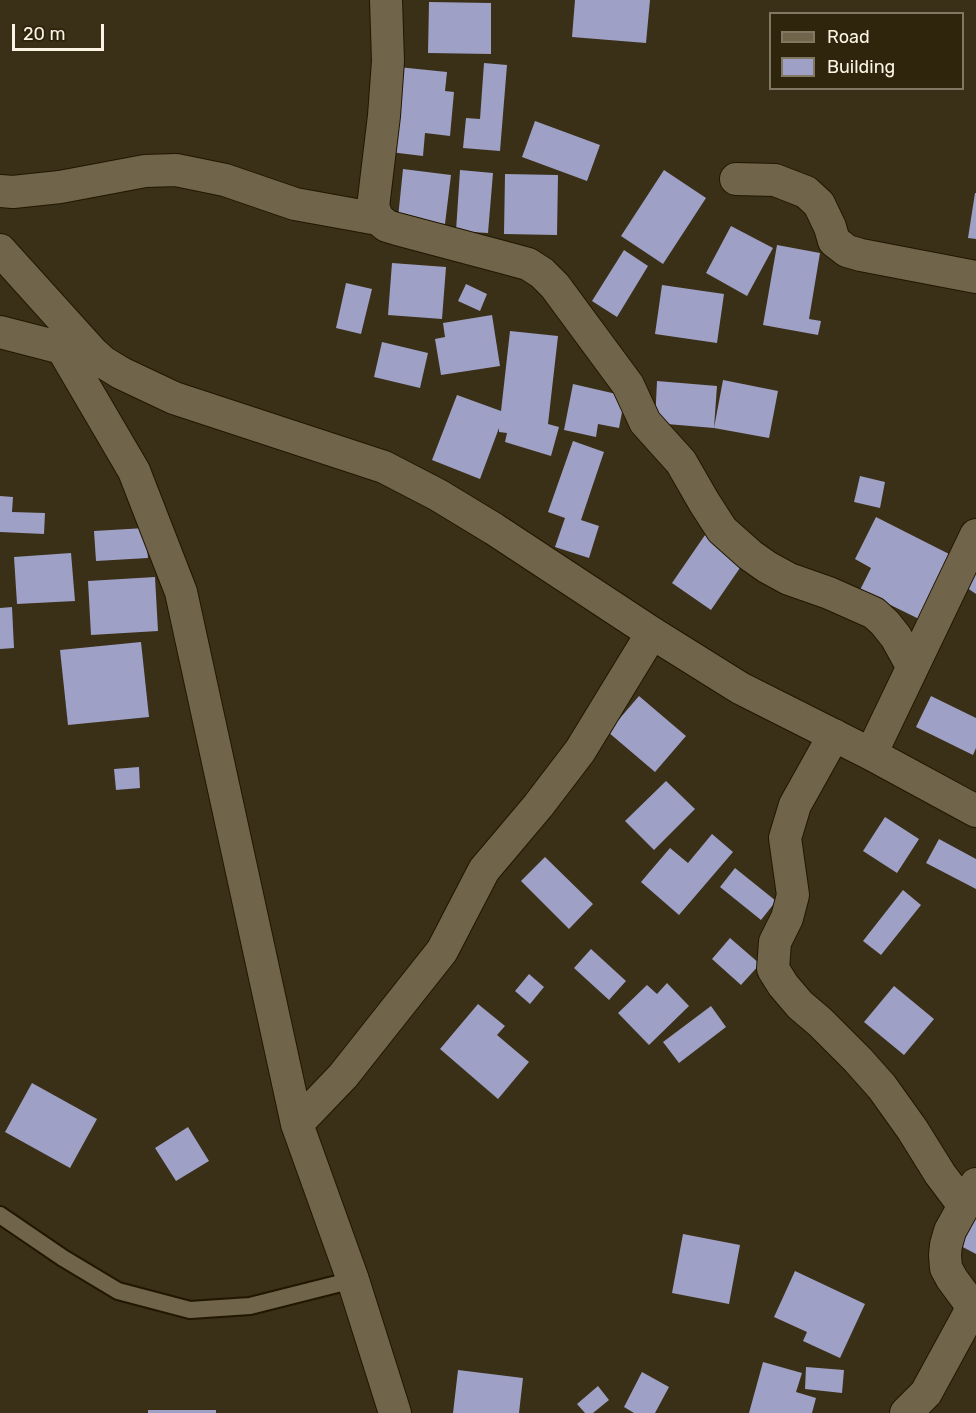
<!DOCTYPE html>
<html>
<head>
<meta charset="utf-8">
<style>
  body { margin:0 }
  #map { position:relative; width:976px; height:1413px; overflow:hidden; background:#3a2f17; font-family:Rubik,sans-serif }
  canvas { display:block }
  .legend { position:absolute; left:769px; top:12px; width:195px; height:78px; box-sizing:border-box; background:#2f250c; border:2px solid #817863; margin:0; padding:8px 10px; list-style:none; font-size:18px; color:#fbf4e5 }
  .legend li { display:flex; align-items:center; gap:12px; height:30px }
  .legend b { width:30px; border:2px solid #817863 }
  .scale { position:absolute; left:12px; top:24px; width:92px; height:27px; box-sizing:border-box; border:3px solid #fbf4e5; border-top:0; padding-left:8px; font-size:18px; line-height:21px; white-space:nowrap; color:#fbf4e5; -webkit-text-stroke:4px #2f250c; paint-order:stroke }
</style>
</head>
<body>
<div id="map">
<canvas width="976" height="1413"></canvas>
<ul class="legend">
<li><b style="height:8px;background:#70654a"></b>Road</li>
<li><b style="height:16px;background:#9ea0c5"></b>Building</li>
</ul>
<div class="scale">20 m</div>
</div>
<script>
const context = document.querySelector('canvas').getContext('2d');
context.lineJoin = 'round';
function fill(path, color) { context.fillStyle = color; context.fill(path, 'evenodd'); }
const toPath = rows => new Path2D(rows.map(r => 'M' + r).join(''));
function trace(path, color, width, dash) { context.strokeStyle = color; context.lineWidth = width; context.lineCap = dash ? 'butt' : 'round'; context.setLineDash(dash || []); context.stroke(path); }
fill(toPath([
  [575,0,650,0,646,43,572,37],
  [429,2,491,3,491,54,428,53],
  [484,63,507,65,500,151,463,148,466,118,480,119],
  [398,67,447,72,445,91,454,92,450,136,425,133,423,156,390,152],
  [535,121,600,145,587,181,522,157],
  [403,169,451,175,445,224,398,218],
  [460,170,493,173,488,233,456,231],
  [664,170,706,198,663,264,621,236],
  [505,174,558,175,557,235,504,234],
  [975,193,976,193,976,239,968,238],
  [731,226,773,248,747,296,706,273],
  [777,245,820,253,809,319,821,321,818,335,763,325],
  [624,250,648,266,617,317,592,301],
  [392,263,446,267,442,319,388,315],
  [346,283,372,289,361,334,336,328],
  [466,284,487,294,480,311,458,301],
  [662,285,724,294,717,343,655,334],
  [492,315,500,366,441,375,435,339,445,337,443,323],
  [510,331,558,336,548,424,559,427,551,456,505,442,507,433,499,432,499,428,480,479,432,460,457,395,501,411],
  [382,342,428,353,420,388,374,377],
  [723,380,778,391,769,438,714,428],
  [657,381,717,386,714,428,655,423],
  [573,384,625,396,619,428,598,424,596,437,564,430],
  [573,441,604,452,581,520,599,526,589,558,555,547,565,518,548,512],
  [860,476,885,482,880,508,854,502],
  [0,496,13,497,12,512,45,513,44,534,0,532],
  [876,517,951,555,919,619,860,590,871,568,855,559],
  [145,528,148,558,96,561,94,531],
  [705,535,744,562,711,610,672,583],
  [71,553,75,601,17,604,14,557],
  [976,558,976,594,960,583],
  [155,577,158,631,91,635,88,581],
  [12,607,14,648,0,649,0,608],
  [141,642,149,717,68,725,60,650],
  [639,696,686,736,655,772,608,732],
  [931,696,976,718,976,748,973,755,916,727],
  [139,767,140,788,116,790,114,769],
  [666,781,695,809,654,850,625,821],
  [885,817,919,839,897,873,863,851],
  [712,834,733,852,679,915,641,882,670,848,688,863],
  [939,839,976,859,976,889,926,863],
  [545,857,593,904,569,929,521,881],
  [735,868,776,901,761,920,720,887],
  [903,890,921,905,881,955,863,941],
  [730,938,760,964,741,985,712,959],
  [591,949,626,981,609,1000,574,968],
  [529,974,544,987,530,1004,515,991],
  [667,983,689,1006,649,1045,618,1013,647,985,657,994],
  [894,986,934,1019,904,1055,864,1022],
  [478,1004,505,1026,497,1035,529,1062,498,1099,440,1049],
  [711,1006,726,1027,679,1063,663,1042],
  [32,1083,97,1119,70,1168,5,1132],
  [188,1127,209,1161,176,1181,155,1148],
  [976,1207,976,1254,957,1244],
  [683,1234,740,1245,729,1304,672,1293],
  [795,1271,865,1304,840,1358,803,1341,807,1332,774,1317],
  [763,1362,802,1373,796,1392,816,1398,812,1413,749,1413],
  [806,1367,844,1370,842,1393,805,1389],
  [458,1370,523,1378,519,1413,453,1413],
  [642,1372,669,1387,655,1413,634,1413,624,1407],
  [598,1386,609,1400,593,1413,585,1413,577,1404],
  [148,1410,216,1410,216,1413,148,1413]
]), '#9ea0c5');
const lane = toPath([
  [0,1215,63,1258,118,1291,190,1310,250,1306,353,1280]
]);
const street = toPath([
  [386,0,388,61,384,116,373,207,378,219,387,226,397,229,506,258,528,264,542,273,555,286,628,385,645,422,681,462,704,502,722,530,750,555,767,567,789,579,829,593,874,613,885,623,896,637,912,666],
  [736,179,775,180,806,192,819,204,830,227,834,241,847,251,861,255,976,277],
  [0,191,13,192,60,187,145,171,176,170,225,180,295,204,378,219],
  [0,250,93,353,103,362,121,373,174,398,384,467,438,495,494,529,652,633,740,688,871,754,976,811],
  [0,332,62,348,83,351],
  [62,348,134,471,181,592,297,1124,353,1280,395,1413],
  [834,735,795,805,785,838,793,895,787,918,775,942,773,969,783,985,800,1005,820,1022,858,1060,882,1087,912,1129,940,1174,964,1206],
  [871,754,976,535],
  [297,1124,343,1076,442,951,484,870,538,806,580,751,652,633],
  [906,1413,926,1393,968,1316,970,1309,969,1302,952,1279,946,1268,945,1255,946,1245,950,1231,976,1184]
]);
trace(lane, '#211701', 20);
trace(street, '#211701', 34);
trace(lane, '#70654a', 16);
trace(street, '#70654a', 32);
</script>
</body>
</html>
